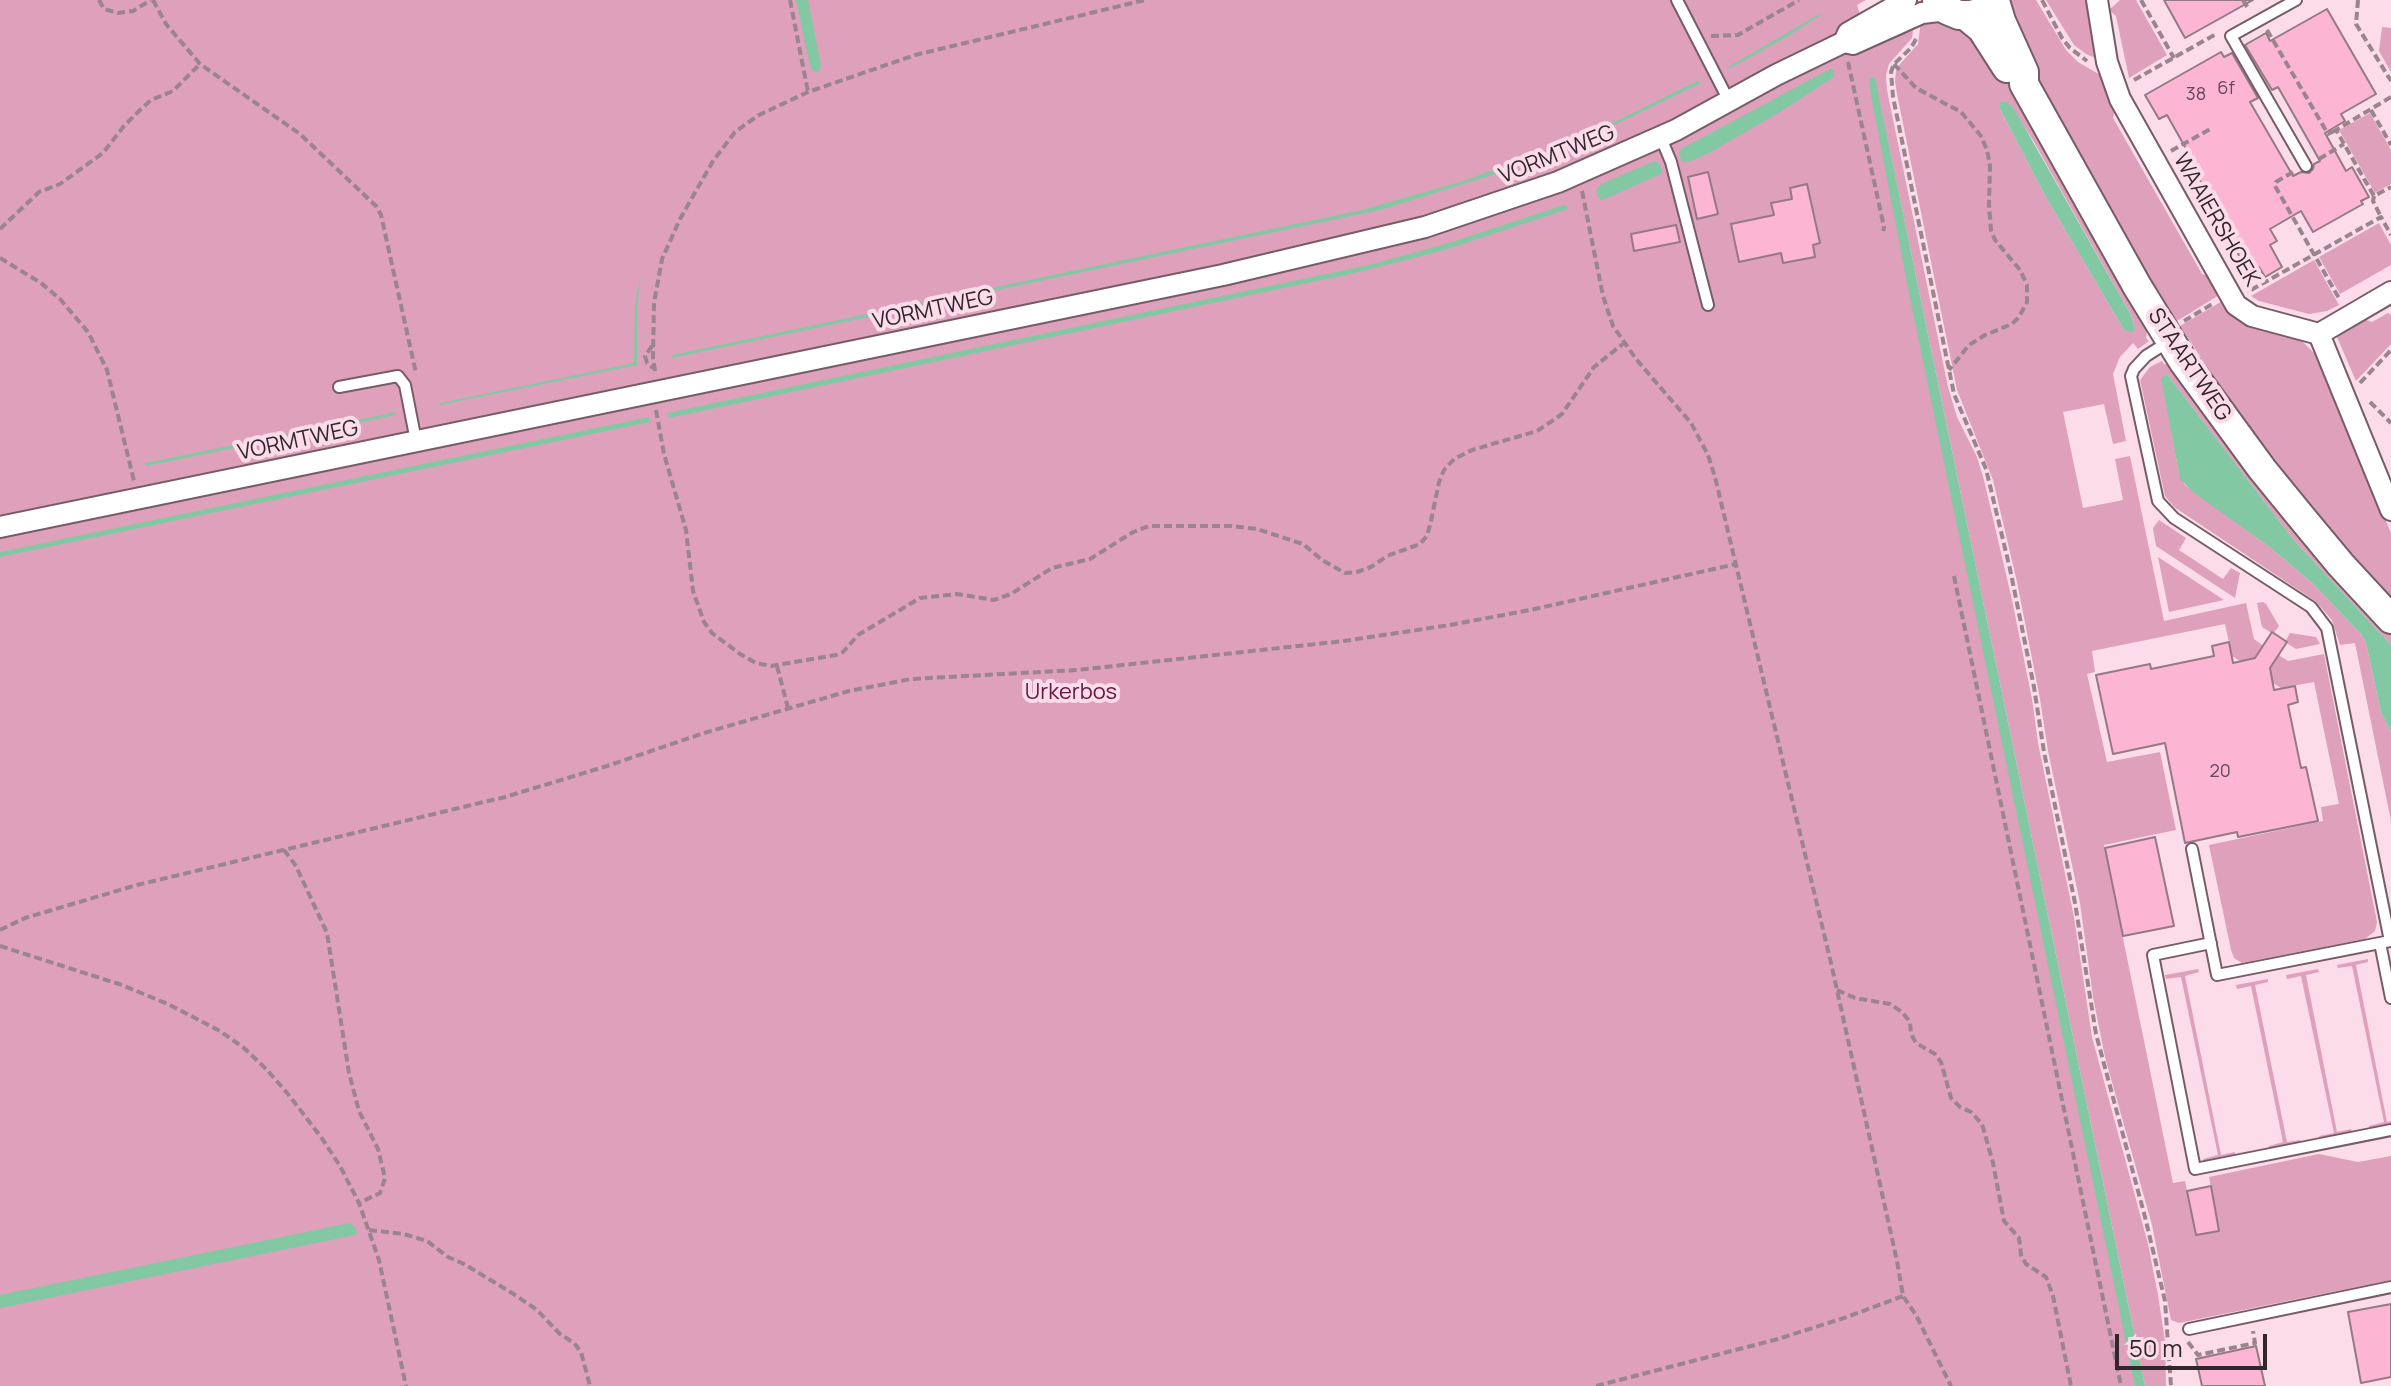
<!DOCTYPE html>
<html>
<head>
<meta charset="utf-8">
<style>
  body { margin:0 }
  #map { position:relative; width:2391px; height:1386px; overflow:hidden; background:#fcdce9; font-family:Manrope,sans-serif }
  canvas { display:block }
  .scale { position:absolute; left:2115px; top:1334px; width:152px; height:36px; box-sizing:border-box; border:4px solid #31262b; border-top:0; padding-left:10px; font-size:24px; line-height:28px; white-space:nowrap; color:#31262b; -webkit-text-stroke:6px #fcdce9; paint-order:stroke }
</style>
</head>
<body>
<div id="map">
<canvas width="2391" height="1386"></canvas>
<div class="scale">50 m</div>
</div>
<script>
const context = document.querySelector('canvas').getContext('2d');
context.lineJoin = 'round';
function fill(path, color) { context.fillStyle = color; context.fill(path, 'evenodd'); }
const toPath = rows => new Path2D(rows.map(r => 'M' + r).join(''));
function trace(path, color, width, dash) { context.strokeStyle = color; context.lineWidth = width; context.lineCap = dash ? 'butt' : 'round'; context.setLineDash(dash || []); context.stroke(path); }
function drawText(font, color, halo, rows, align = 'center') {
  context.font = font + ' Manrope,sans-serif'; context.lineWidth = 8; context.setLineDash([]); context.textBaseline = 'middle'; context.strokeStyle = halo; context.fillStyle = color; for (const [text, x, y, turn = 0] of rows) {
    context.save(); context.translate(x, y); context.rotate((+turn || 0) * Math.PI / 180); context.textAlign = isNaN(turn) ? turn : align; if (halo) context.strokeText(text, 0, 0); context.fillText(text, 0, 0); context.restore();
  }
}
fill(toPath([
  [0,0,1866,0,1857,5,1860,15,1886,0,1911,25,1913,31,1912,38,1889,64,1886,75,1887,90,1948,387,1957,417,1977,457,1984,480,2012,600,2032,699,2038,743,2074,917,2092,1037,2148,1244,2158,1295,2165,1341,2166,1386,2145,1386,1875,78,2142,1386,0,1386],
  [2008,0,2036,0,2066,50,2078,62,2102,76,2115,109,2113,118,2202,274,2210,276,2221,294,2177,321,2154,284,2146,281,2038,84],
  [2046,0,2088,0,2098,59,2086,54,2074,45],
  [2120,0,2136,0,2167,55,2129,78,2116,16,2109,10],
  [1929,19,1966,27,1987,49,2037,129,2148,324,2146,338,2149,341,2138,349,2133,343,2120,357,2113,374,2126,441,2113,444,2104,404,2063,412,2083,508,2123,500,2115,459,2130,456,2164,621,2246,603,2254,639,2265,647,2258,658,2243,663,2232,656,2225,624,2092,651,2095,672,2087,674,2107,762,2160,752,2176,830,2104,845,2173,1183,2185,1181,2196,1235,2219,1230,2209,1177,2319,1154,2358,1162,2391,1156,2391,1280,2189,1321,2179,1323,2171,1320,2152,1225,2105,1057,2093,997,2080,903,2048,751,2040,699,2017,582,1993,480,1957,390,1897,94,1895,81,1896,71,1900,64,1918,44,1921,20],
  [2009,103,2034,142,2131,315,2135,329,2124,330,2044,194,1999,107],
  [2382,27,2391,28,2391,72,2379,51],
  [2370,113,2391,150,2391,184,2375,193,2339,130],
  [2379,223,2391,245,2391,265,2340,294,2319,257],
  [2314,260,2339,305,2327,311,2309,314,2259,301,2251,296],
  [2224,300,2231,313,2239,320,2299,338,2314,353,2321,364,2391,533,2391,606,2214,390,2216,380,2180,326],
  [2388,313,2391,315,2391,344,2356,381,2337,337,2339,333,2364,319,2372,322],
  [2162,361,2164,364,2174,365,2391,631,2391,645,2293,539,2167,374,2162,378,2179,474,2185,485,2271,548,2312,583,2362,635,2366,643,2381,713,2391,732,2391,821,2355,643,2340,645,2332,620,2315,601,2174,507,2165,496,2140,380,2150,367],
  [2159,520,2186,538,2179,550,2223,579,2231,568,2240,573,2235,598,2156,546,2153,528],
  [2158,557,2224,600,2169,612],
  [2263,602,2266,604,2279,626,2273,634,2262,627,2257,603],
  [2290,633,2316,637,2320,644,2296,649,2285,642],
  [2277,654,2288,661,2324,654,2377,922,2375,931,2365,939,2242,963,2234,958,2231,950,2209,845,2323,821,2321,807,2339,804,2314,682,2281,688,2270,681,2269,665],
  [2368,959,2368,962,2356,965,2387,1122,2391,1121,2391,1125,2370,1129,2369,1126,2384,1122,2352,966,2338,968,2337,965],
  [2198,969,2199,972,2185,976,2221,1155,2235,1152,2235,1155,2204,1161,2203,1159,2218,1155,2181,977,2166,979,2165,975],
  [2318,969,2319,972,2306,975,2337,1132,2351,1129,2352,1132,2320,1139,2319,1136,2334,1133,2301,976,2287,979,2286,975],
  [2268,979,2268,982,2255,985,2287,1142,2300,1140,2301,1143,2269,1149,2269,1146,2283,1142,2251,986,2237,989,2236,985]
]), '#dfa0bb');
fill(toPath([
  [796,0,808,0,821,65,818,73,812,70,809,62],
  [1824,13,1788,36,1731,68,1728,67,1814,17],
  [1830,69,1834,70,1834,77,1783,110,1711,152,1691,161,1682,162,1679,154,1681,149],
  [1871,77,1875,78,2145,1386,2135,1386,1909,294,1871,96,1869,80],
  [1697,81,1701,83,1598,133,1492,175,1380,210,672,358,672,355,1362,210,1463,181,1549,150,1600,129],
  [2001,101,2009,103,2017,114,2058,186,2131,315,2135,329,2131,332,2124,330,2044,194,1999,107],
  [1655,161,1660,165,1662,171,1659,175,1607,198,1601,200,1598,197,1596,190,1601,184],
  [1564,205,1566,205,1568,209,1448,249,1355,273,669,418,667,413,1369,265,1452,242],
  [641,274,637,308,637,365,440,405,440,403,634,363,635,304],
  [2167,374,2293,539,2391,645,2391,732,2381,713,2366,643,2362,635,2312,583,2271,548,2193,492,2180,479,2161,378],
  [396,412,396,415,146,466,145,463],
  [649,417,650,422,0,557,0,552],
  [350,1223,356,1228,357,1234,355,1235,0,1308,0,1295]
]), '#82c8a3');
const building = toPath([
  [2164,0,2253,0,2185,38,2164,0],
  [2327,9,2376,94,2341,114,2345,121,2325,133,2346,171,2352,167,2369,197,2361,201,2363,204,2313,232,2301,211,2270,229,2277,241,2270,245,2282,267,2265,277,2259,267,2251,271,2248,264,2245,266,2221,224,2224,223,2186,156,2189,154,2167,115,2159,119,2145,95,2221,52,2224,57,2232,53,2258,98,2250,102,2293,176,2301,172,2309,173,2313,169,2314,164,2320,161,2278,87,2272,90,2245,45,2266,33,2270,41,2327,9],
  [1708,172,1718,214,1697,219,1688,177,1708,172],
  [1807,184,1820,243,1813,245,1815,257,1783,263,1781,253,1739,262,1731,224,1774,215,1771,203,1792,199,1790,188,1807,184],
  [1676,225,1680,242,1634,251,1631,234,1676,225],
  [2272,632,2287,642,2270,668,2274,690,2295,686,2298,702,2288,705,2301,768,2306,767,2318,821,2238,837,2237,832,2185,843,2165,743,2113,754,2096,675,2150,664,2151,669,2214,656,2212,646,2229,642,2233,663,2255,658,2272,632],
  [2155,837,2174,926,2123,936,2105,848,2155,837],
  [2211,1186,2219,1231,2196,1235,2187,1191,2211,1186],
  [2391,1304,2391,1377,2361,1383,2348,1312,2391,1304],
  [2256,1346,2265,1386,2202,1386,2196,1359,2256,1346]
]);
fill(building, '#fcb6d4');
trace(building, '#957985', 2);
const service = toPath([
  [1677,0,1729,101],
  [2296,0,2231,36,2306,166],
  [1661,138,1671,162,1708,305],
  [2168,342,2146,356,2134,369,2131,376,2158,501,2174,518,2311,607,2327,628,2390,941,2217,975,2192,849],
  [339,387,398,376,405,385,416,441],
  [2211,943,2153,955,2195,1169,2391,1130],
  [2380,943,2391,998],
  [2189,1329,2391,1287]
]);
const minor = toPath([
  [2097,0,2107,62,2120,99,2236,305,2252,316,2319,334,2391,292],
  [1848,43,1853,44,1922,13,1947,10],
  [2319,334,2391,510],
  [0,527,1223,275,1425,227,1558,182,1676,130,1776,75,1844,42,1848,33,1906,0]
]);
const secondary = toPath([
  [1937,0,1947,10,1959,15,1971,15,1982,12],
  [1995,1,2001,21,2024,72,2024,84,2137,286,2183,361,2262,469,2302,518,2341,565,2391,619],
  [1965,15,1982,29,2007,68]
]);
trace(service, '#765c67', 14);
trace(minor, '#765c67', 24);
trace(secondary, '#765c67', 32);
trace(toPath([
  [99,0,104,9,118,13,133,11,151,0],
  [153,0,166,24,200,64,300,134,376,206,381,215,416,373],
  [790,0,808,92],
  [2042,0,2062,38,2070,48,2087,61],
  [2141,0,2174,58],
  [2243,0,2249,10],
  [2358,0,2356,24,2391,81],
  [2267,30,2328,134,2336,130],
  [1711,36,1738,35,1799,0],
  [1916,39,1911,48,1894,64,1891,72,1893,97,1954,394,1986,469,2010,569,2034,687,2044,752,2075,903,2096,1034,2145,1217,2165,1301,2171,1386],
  [1848,62,1884,227,1883,231],
  [1894,64,1916,88,1961,112,1981,136,1987,150,1990,166,1989,205,1991,230,1995,240,2020,270,2027,285,2027,302,2019,317,2012,324,1985,335,1969,345,1949,370],
  [2134,80,2216,34,2217,35],
  [2391,97,2336,130,2374,196,2391,187],
  [2371,110,2391,145],
  [2171,151,2212,128],
  [2319,159,2344,144],
  [2293,172,2276,182,2275,186,2340,300],
  [1582,191,1603,296,1613,326,1636,359,1691,423,1708,455,1715,477,1831,963,1897,1261,1903,1296,1916,1315,1951,1386],
  [2374,196,2373,201,2381,217],
  [0,229,39,192,60,184,103,153,124,126,140,110,151,100,173,91,200,64],
  [0,258,41,283,60,299,88,332,107,370,134,481],
  [2251,290,2381,217,2391,235],
  [2184,321,2214,303],
  [652,346,645,356,647,363,653,368],
  [655,371,653,358,654,303,662,259,680,219,713,161,735,132,746,124,759,115,808,92,915,55,1145,0],
  [2360,383,2391,350],
  [2370,402,2391,423],
  [656,410,664,454,686,530,693,591,704,622,712,633,740,654,756,663,771,666,836,655,843,652,858,635,920,598,957,594,994,600,1011,594,1052,568,1090,559,1133,532,1149,526,1232,526,1257,529,1303,544,1322,560,1345,573,1357,572,1371,567,1387,556,1420,544,1427,536,1431,521,1439,482,1444,470,1454,459,1472,450,1537,431,1549,423,1562,414,1594,367,1624,343],
  [1954,576,2121,1386],
  [777,666,788,708],
  [284,850,296,866,327,933,349,1073,359,1111,378,1149,385,1178,380,1193,359,1203],
  [0,930,25,918,137,885,505,797,607,766,704,733,849,691,911,679,1077,670,1344,641,1450,625,1530,610,1736,564],
  [0,946,119,984,168,1004,220,1031,244,1048,267,1070,288,1094,321,1137,340,1166,359,1203,379,1260,406,1386],
  [1837,990,1855,998,1890,1004,1902,1012,1910,1022,1911,1034,1916,1043,1935,1054,1941,1062,1951,1098,1960,1107,1971,1112,1982,1124,1993,1163,2004,1221,2019,1238,2021,1255,2026,1264,2046,1277,2053,1296,2071,1386],
  [369,1230,404,1234,427,1241,448,1257,464,1264,512,1293,537,1310,560,1334,574,1343,581,1352,590,1386],
  [2188,1342,2198,1355,2255,1343,2253,1331],
  [1596,1386,1778,1339,1847,1317,1903,1296]
]), '#9a848e', 4, [8, 4]);
trace(service, '#fff', 10);
trace(minor, '#fff', 20);
trace(secondary, '#fff', 28);
drawText('18px', '#644a55', null, [
  ["6f",2226,89],
  ["38",2196,95],
  ["20",2220,772]
]);
drawText('22px', '#31262b', '#fcdce9', [
  ["VORMTWEG",1557,155,-22],
  ["WAAIERSHOEK",2216,220,60],
  ["VORMTWEG",933,310,-12],
  ["STAARTWEG",2189,365,56],
  ["VORMTWEG",298,441,-12]
]);
drawText('22px', '#641640', '#fcdce9', [
  ["Urkerbos",1071,693]
]);
</script>
</body>
</html>
